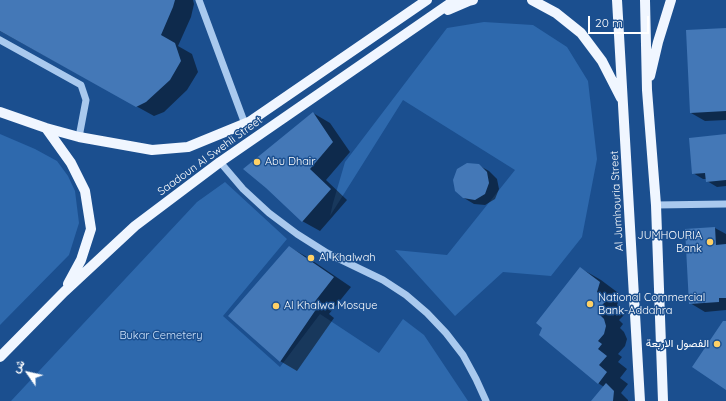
<!DOCTYPE html>
<html>
<head>
<meta charset="utf-8">
<style>
  body { margin:0 }
  #map { position:relative; width:726px; height:401px; overflow:hidden; background:#1b4f8f; font-family:Quicksand,Vazirmatn,sans-serif }
  canvas { display:block }
  .north { position:absolute; left:8px; top:353px; width:40px; height:40px; -webkit-text-stroke:3px #1b4f8f; paint-order:stroke; rotate:304deg; font-size:11px; font-weight:700; line-height:16px; text-align:center; color:#fff }
  .north::after { content:''; display:block; margin:auto; width:14px; height:18px; background:#fff; clip-path:polygon(50% 0,100% 100%,50% 72%,0 100%) }
  .scale { position:absolute; left:588px; top:16px; width:61px; height:18px; box-sizing:border-box; border:2px solid #fff; border-top:0; padding-left:5px; font-size:12px; line-height:14px; white-space:nowrap; color:#fff; -webkit-text-stroke:3px #1b4f8f; paint-order:stroke }
</style>
</head>
<body>
<div id="map">
<canvas width="726" height="401"></canvas>
<div class="north">ش</div>
<div class="scale">20 m</div>
</div>
<script>
const context = document.querySelector('canvas').getContext('2d');
context.lineJoin = 'round';
function fill(path, color) { context.fillStyle = color; context.fill(path, 'evenodd'); }
const toPath = rows => new Path2D(rows.map(r => 'M' + r).join(''));
function trace(path, color, width, dash) { context.strokeStyle = color; context.lineWidth = width; context.lineCap = dash ? 'butt' : 'round'; context.setLineDash(dash || []); context.stroke(path); }
function drawText(font, color, halo, rows, align = 'center') {
  context.font = font + ' Quicksand,Vazirmatn,sans-serif'; context.lineWidth = 3; context.setLineDash([]); context.textBaseline = 'middle'; context.strokeStyle = halo; context.fillStyle = color; for (const [text, x, y, turn = 0] of rows) {
    context.save(); context.translate(x, y); context.rotate((+turn || 0) * Math.PI / 180); context.textAlign = isNaN(turn) ? turn : align; if (halo) context.strokeText(text, 0, 0); context.fillText(text, 0, 0); context.restore();
  }
}
fill(toPath([
  [484,22,533,25,567,47,588,81,597,159,582,237,551,276,503,272,455,316,395,250,447,255,515,170,403,100,330,216,333,203,345,162,447,28],
  [0,134,35,149,57,161,68,176,75,191,79,223,69,255,0,325],
  [225,182,287,239,223,316,280,367,320,314,379,353,403,319,424,335,468,401,11,401,197,202]
]), '#2e69ad');
fill(toPath([
  [0,0,193,0,194,4,191,17,178,46,192,54,198,72,187,90,164,112,154,116,0,31],
  [726,29,726,120,705,121,691,113],
  [313,113,330,123,350,152,326,180,347,200,320,231,302,221],
  [726,135,726,186,717,187,707,181,707,179,703,179,693,173],
  [478,165,489,171,497,179,499,189,495,199,485,205,474,204,464,198],
  [715,228,726,234,726,310,705,312,690,303],
  [289,247,307,257,351,287,329,314,334,318,297,371,280,361],
  [580,268,601,280,621,295,617,305,626,313,619,320,623,324,620,328,624,332,627,339,625,346,618,354,622,357,618,362,627,369,620,378,628,384,621,393,628,400,628,401,592,401,604,387,598,383]
]), '#0007');
fill(toPath([
  [0,0,175,0,173,7,161,35,175,43,181,61,170,80,146,102,136,107,0,31],
  [726,28,726,111,690,113,686,30],
  [313,112,333,142,310,169,331,189,302,222,266,188,243,169],
  [726,134,726,180,706,182,705,173,692,174,689,138],
  [467,163,479,164,487,172,489,183,485,194,475,200,463,198,455,191,453,180,457,169],
  [715,227,716,245,726,244,726,298,719,298,719,302,689,304,685,229],
  [289,246,334,277,313,304,317,308,280,362,228,316],
  [580,267,600,282,597,292,606,301,599,308,603,312,600,315,604,319,606,326,604,334,598,341,602,344,598,349,607,356,599,365,607,372,598,384,539,335,542,328,536,323],
  [723,321,726,321,726,390,692,367],
  [606,383,614,391,613,401,591,401]
]), '#4478b7');
trace(toPath([
  [199,0,245,124],
  [0,40,81,85,86,100,79,137],
  [220,162,243,189,269,213,297,234,327,253,383,280,406,295,427,313,446,333,463,355,476,379,486,401],
  [656,205,726,204]
]), '#a9c9ee', 7);
trace(toPath([
  [532,0,556,13,581,33,602,61,621,98],
  [617,0,640,401],
  [645,0,647,90,656,205,663,401],
  [448,10,469,1,473,0],
  [650,76,658,42,671,0],
  [0,112,46,128,79,137,152,150,188,147,249,122,427,0],
  [46,128,71,163,85,191,91,229,81,260,68,284],
  [0,357,64,292,135,226,220,162,455,0]
]), '#f0f6ff', 10);
for (const [x, y, r, color] of [
  [257,162,4,"#ffd166"],
  [710,242,4,"#ffd166"],
  [311,258,4,"#ffd166"],
  [590,304,4,"#ffd166"],
  [276,306,4,"#ffd166"],
  [717,344,4,"#ffd166"]
]) { const dot = new Path2D(); dot.arc(x, y, r, 0, 2 * Math.PI); context.fillStyle = color; context.fill(dot); trace(dot, '#1b4f8f', 1.5); }
drawText('11px', '#fff', '#1b4f8f', [
  ["Saadoun Al Swehli Street",210,156,-36],
  ["Al Jumhouria Street",617,201,-93]
]);
drawText('11px', '#fff', '#1b4f8f', [
  ["Abu Dhair",265,162],
  ["JUMHOURIA",702,236,"right"],
  ["Bank",702,249,"right"],
  ["Al Khalwah",319,258],
  ["National Commercial",598,298],
  ["Bank-Addahra",598,311],
  ["Al Khalwa Mosque",284,306],
  ["الفصول الاربعة",709,344,"right"]
], 'left');
drawText('11px', '#cfe3fa', '#1b4f8f', [
  ["Bukar Cemetery",161,336]
]);
</script>
</body>
</html>
